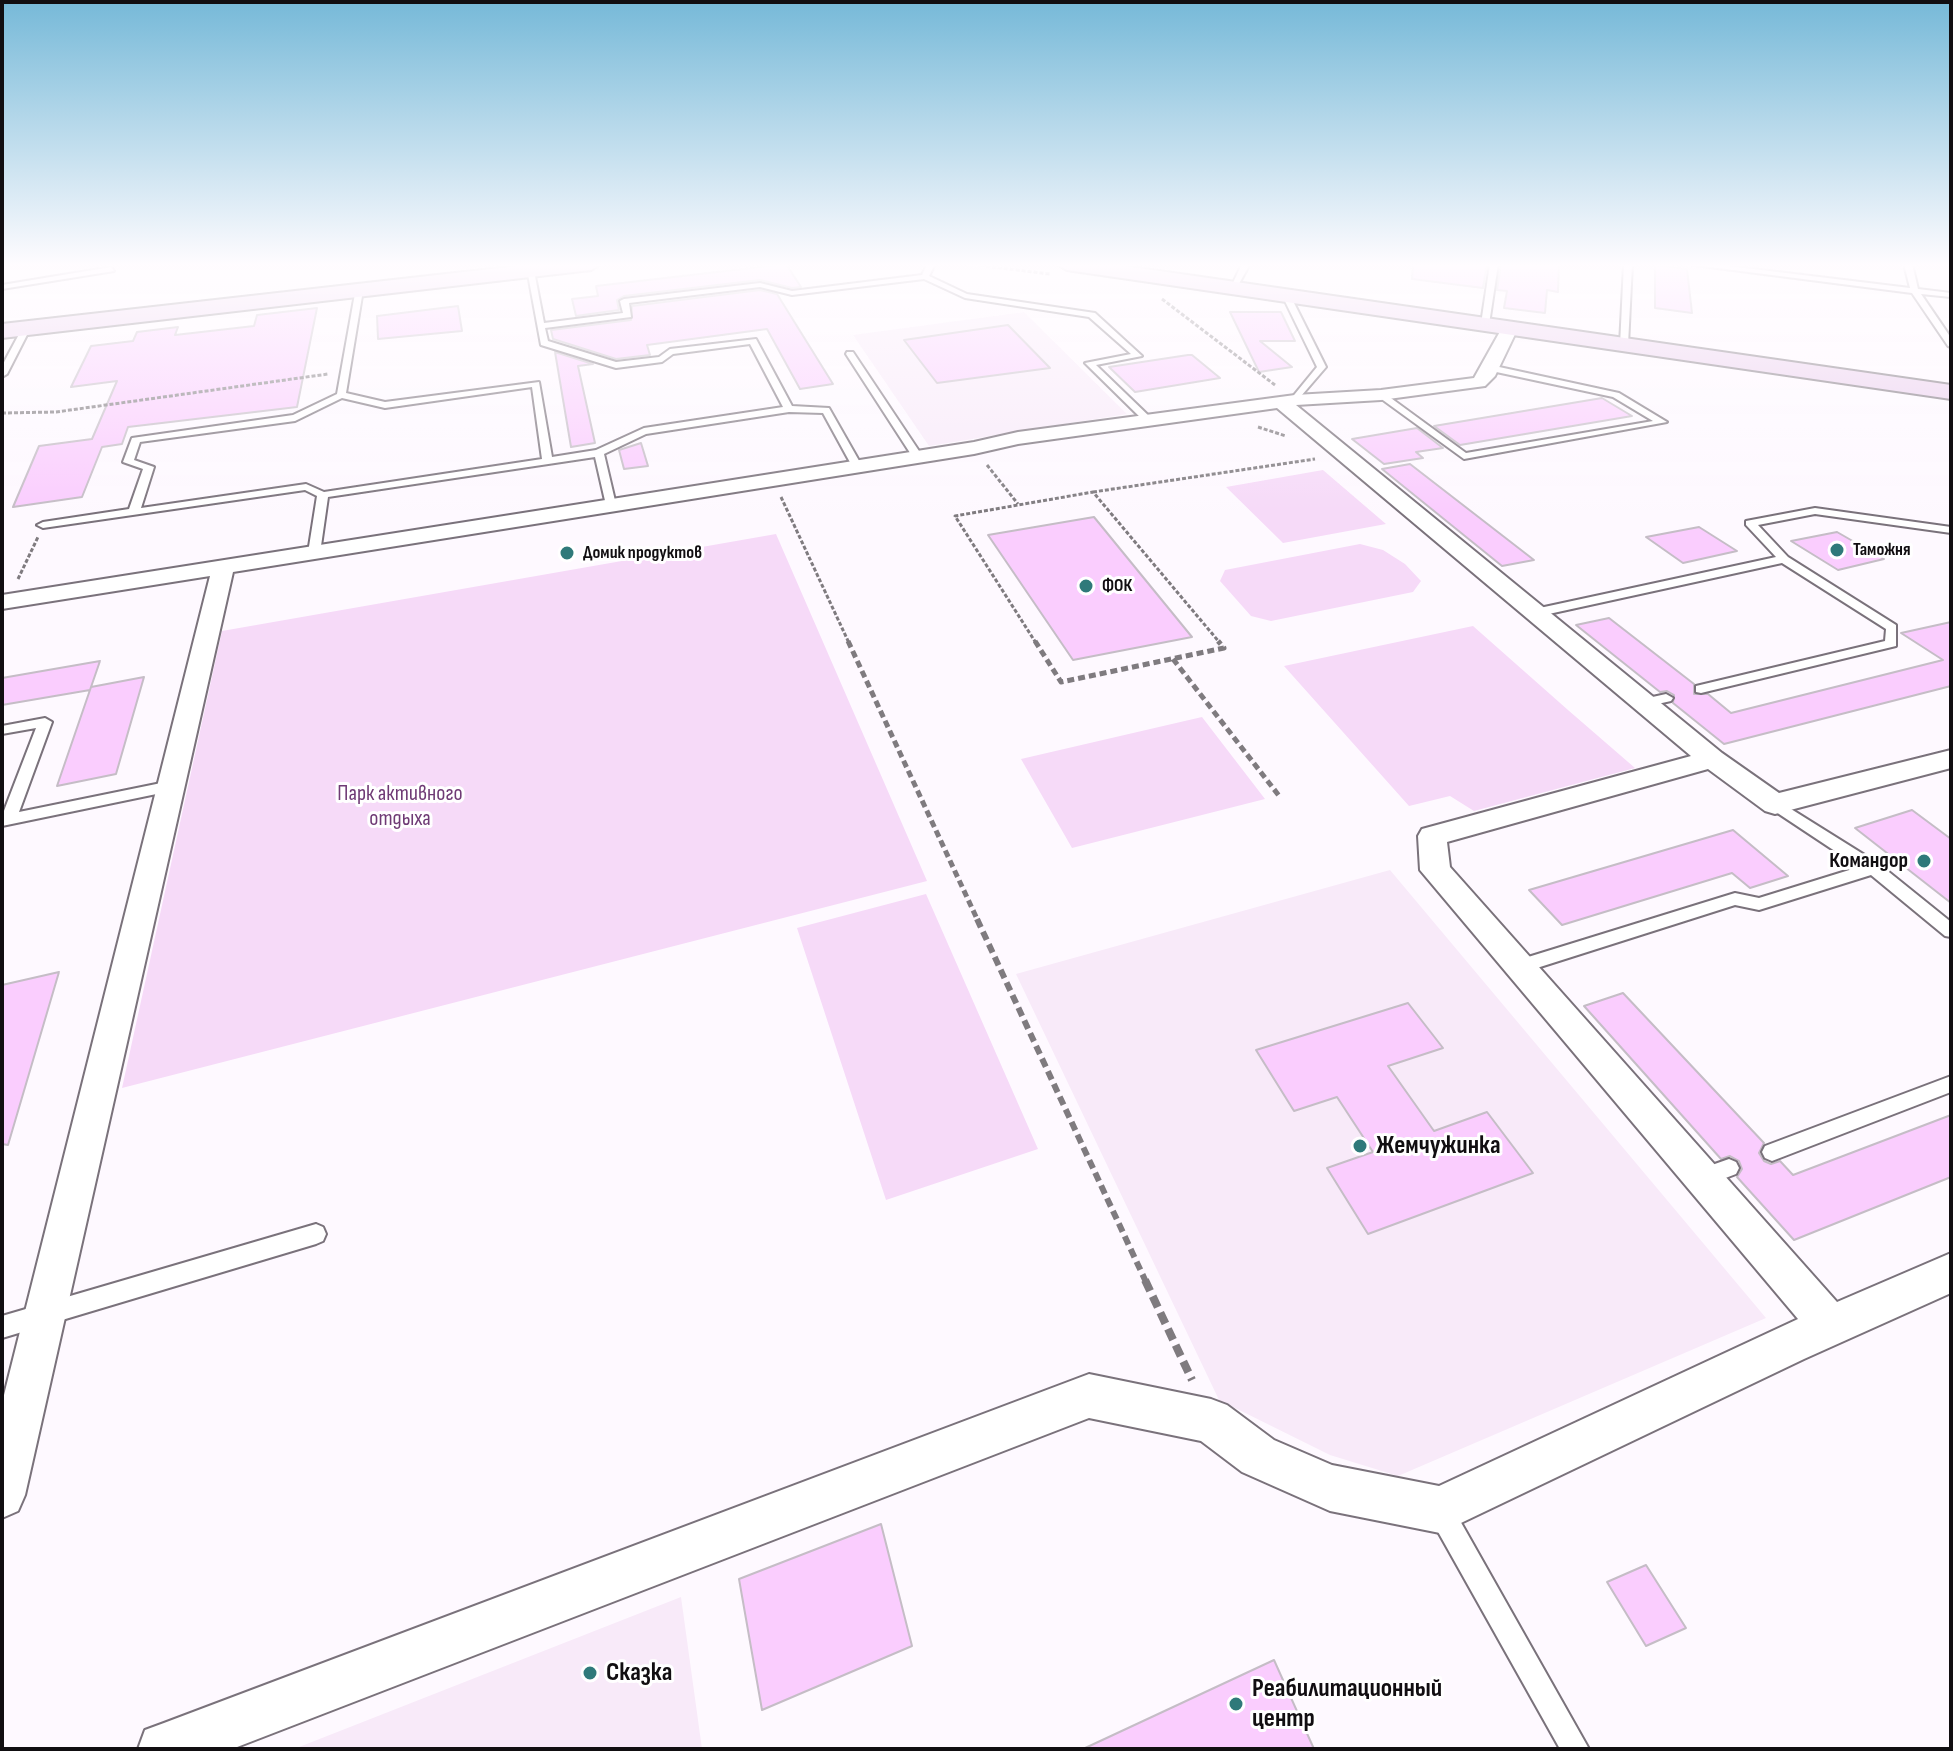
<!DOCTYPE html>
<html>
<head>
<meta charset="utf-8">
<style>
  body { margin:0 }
  #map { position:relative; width:1953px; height:1751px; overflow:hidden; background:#fef9ff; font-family:"Sofia Sans Condensed",sans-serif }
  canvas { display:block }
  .frame { position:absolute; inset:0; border:4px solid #110e11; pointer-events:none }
</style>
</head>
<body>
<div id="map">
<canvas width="1953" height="1751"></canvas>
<div class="frame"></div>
</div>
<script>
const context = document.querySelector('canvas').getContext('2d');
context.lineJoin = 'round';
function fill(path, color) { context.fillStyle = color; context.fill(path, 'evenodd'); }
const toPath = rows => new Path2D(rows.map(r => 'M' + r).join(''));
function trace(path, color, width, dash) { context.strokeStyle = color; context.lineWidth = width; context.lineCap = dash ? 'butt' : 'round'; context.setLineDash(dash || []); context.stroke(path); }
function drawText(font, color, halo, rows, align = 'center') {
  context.font = font + ' "Sofia Sans Condensed",sans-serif'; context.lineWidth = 6; context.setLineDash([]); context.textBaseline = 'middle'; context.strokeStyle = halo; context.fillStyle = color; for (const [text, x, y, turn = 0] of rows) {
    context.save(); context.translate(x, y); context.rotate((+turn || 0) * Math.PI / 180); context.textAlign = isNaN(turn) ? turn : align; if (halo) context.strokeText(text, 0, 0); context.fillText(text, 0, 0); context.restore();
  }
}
fill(toPath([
  [1024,312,1127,414,929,446,853,335],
  [1390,870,1766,1318,1398,1476,1330,1455,1219,1400,1016,974],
  [681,1597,702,1749,294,1749]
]), '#f8eaf9');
fill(toPath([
  [1323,470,1386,524,1283,543,1226,487],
  [776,534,927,881,122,1088,222,631],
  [1360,544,1383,550,1405,564,1421,581,1413,592,1271,621,1251,616,1220,581,1225,570],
  [1473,626,1568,710,1635,768,1474,811,1450,796,1409,806,1284,666],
  [1202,717,1265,799,1072,848,1021,759],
  [926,894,1038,1149,886,1200,797,928]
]), '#f6daf8');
const building = toPath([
  [786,264,801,287,792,288,760,280,624,296,617,300,619,310,576,316,572,299,598,296,596,286,786,264],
  [1413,264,1487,264,1483,288,1412,279,1413,264],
  [1501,264,1559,264,1558,292,1547,290,1545,313,1504,308,1507,291,1497,290,1501,264],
  [1655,265,1687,269,1692,313,1655,308,1655,265],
  [760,290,777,294,833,384,800,389,767,329,647,345,650,355,616,359,553,339,551,330,631,320,632,306,760,290],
  [458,306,462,331,378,339,377,316,458,306],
  [317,308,297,407,128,427,122,444,102,447,82,497,13,507,39,446,92,439,117,381,71,387,91,346,133,341,137,332,178,327,175,335,254,326,257,315,317,308],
  [1230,312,1281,312,1295,341,1260,341,1292,367,1259,372,1230,312],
  [1008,325,1050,368,937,383,904,340,1008,325],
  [555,352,593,364,578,366,595,443,571,447,555,352],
  [1188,355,1192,355,1220,378,1135,392,1109,367,1188,355],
  [1602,398,1632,416,1460,445,1434,426,1602,398],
  [1417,428,1443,448,1416,452,1423,458,1384,464,1352,439,1417,428],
  [641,443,648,466,624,469,619,450,641,443],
  [1410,464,1534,560,1502,566,1382,469,1410,464],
  [1094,517,1192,637,1073,660,988,535,1094,517],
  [1699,527,1737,551,1683,563,1646,537,1699,527],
  [1837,532,1884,559,1838,570,1791,541,1837,532],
  [1609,618,1694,684,1694,694,1708,694,1731,713,1943,660,1901,633,1951,622,1951,686,1724,744,1673,703,1674,695,1667,691,1660,692,1576,625,1609,618],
  [100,661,90,690,2,705,2,678,100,661],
  [144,677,116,774,57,786,91,687,144,677],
  [1912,810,1951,839,1951,903,1855,828,1912,810],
  [1733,830,1788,876,1750,888,1732,873,1562,925,1529,890,1733,830],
  [59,972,8,1145,2,1144,2,985,59,972],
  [1623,993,1764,1143,1759,1153,1764,1161,1771,1164,1780,1161,1793,1175,1951,1115,1951,1177,1794,1240,1737,1177,1742,1169,1739,1161,1730,1156,1721,1159,1584,1006,1623,993],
  [1408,1003,1443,1048,1388,1066,1434,1131,1487,1112,1533,1173,1368,1234,1327,1168,1373,1152,1337,1097,1294,1111,1256,1050,1408,1003],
  [881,1524,912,1646,762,1710,739,1579,881,1524],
  [1646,1565,1686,1628,1646,1646,1607,1582,1646,1565],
  [1274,1660,1314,1749,1083,1749,1274,1660]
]);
fill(building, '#facdfe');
trace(building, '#c5bdc6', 2);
const lane = toPath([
  [927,264,935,264,929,276,967,294,1095,313,1142,356,1096,365,1152,419,1152,423,1146,423,1085,363,1131,354,1089,317,965,298,924,279,792,295,760,287,629,303,631,317,545,328,548,341,616,362,659,357,670,349,756,339,792,406,829,408,862,466,861,468,852,466,823,413,789,412,646,434,604,454,616,505,611,508,606,505,595,457,328,497,320,553,314,556,308,553,317,496,305,490,43,528,37,525,43,522,129,509,143,469,123,462,132,438,293,415,337,394,356,288,363,290,346,393,385,402,539,382,552,457,596,450,644,428,783,407,750,344,673,354,662,362,616,368,541,345,527,269,534,271,544,323,623,313,620,301,624,299,760,283,792,291,922,275,927,264],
  [532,387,542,459,324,492,306,484,141,508,154,467,134,460,140,442,295,421,342,398,385,408,532,387],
  [1242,264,1250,264,1236,289,1230,289,1242,264],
  [1490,264,1498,264,1489,324,1485,327,1481,324,1490,264],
  [1624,264,1632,264,1628,345,1624,348,1620,345,1624,264],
  [1686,264,1712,264,1910,288,1904,264,1912,264,1918,289,1951,293,1951,297,1921,294,1951,338,1951,347,1948,346,1912,293,1686,264],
  [111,267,114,271,2,289,2,285,111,267],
  [1286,293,1290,295,1326,367,1295,403,1290,400,1317,367,1282,295,1286,293],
  [24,325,31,327,7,374,2,377,2,366,24,325],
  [847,352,853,352,923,457,922,459,914,459,846,354,847,352],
  [1490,365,1619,393,1667,422,1464,459,1376,395,1384,393,1466,453,1653,421,1613,397,1487,370,1487,366,1490,365],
  [1815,508,1951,527,1951,533,1815,514,1758,525,1788,557,1896,625,1896,646,1701,693,1696,692,1696,686,1885,641,1886,629,1782,563,1535,617,1529,613,1535,609,1776,557,1746,525,1746,521,1815,508],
  [1666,694,1673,698,1671,701,1644,707,1637,703,1639,700,1666,694],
  [45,718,52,722,19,812,171,781,178,786,171,791,2,826,2,816,36,728,2,734,2,726,45,718],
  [1775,799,1879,864,1951,922,1951,937,1945,936,1871,875,1759,910,1735,905,1518,974,1512,972,1509,967,1512,962,1735,893,1759,898,1859,867,1770,808,1767,804,1775,799],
  [1951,1076,1951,1092,1772,1161,1765,1158,1762,1152,1765,1146,1951,1076],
  [1729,1159,1736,1162,1739,1168,1736,1174,1702,1187,1695,1185,1692,1178,1695,1171,1729,1159],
  [316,1224,323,1227,326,1234,323,1241,316,1244,2,1338,2,1316,316,1224],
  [1441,1500,1450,1503,1589,1749,1560,1749,1432,1521,1429,1512,1432,1503,1441,1500]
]);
const street = toPath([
  [1510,323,1518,328,1495,376,1485,386,1381,400,1296,405,1722,753,1779,793,1951,750,1951,768,1775,814,1765,811,1708,769,1447,842,1450,867,1837,1302,1951,1253,1951,1293,1804,1359,1440,1533,1330,1511,1242,1472,1201,1441,1089,1418,232,1749,138,1749,145,1730,164,1723,1089,1374,1211,1399,1227,1405,1274,1440,1332,1465,1439,1486,1798,1319,1420,870,1418,836,1422,829,1691,756,1277,408,1018,444,974,454,233,572,25,1495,18,1511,2,1518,2,1403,210,576,2,609,2,595,974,442,1018,432,1295,395,1381,390,1474,378,1502,328,1510,323]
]);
const secondary = toPath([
  [535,264,601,264,591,270,2,338,2,324,535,264],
  [1057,264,1111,264,1951,385,1951,399,1067,270,1057,264]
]);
trace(lane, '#7a727b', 4);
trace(street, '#7a727b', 4);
trace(secondary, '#7a727b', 4);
trace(toPath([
  [968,264,1050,274],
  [1162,299,1275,385],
  [2,413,56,412,328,374],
  [1258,427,1286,436],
  [987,465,1018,504],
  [1093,492,1315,459],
  [781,497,849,643],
  [18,579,38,537],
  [1036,643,955,516,1093,492,1220,643]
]), '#7f7b7f', 3, [4, 2]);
trace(toPath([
  [848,641,978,921],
  [1035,641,1061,682,1224,648,1218,641],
  [1173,659,1280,797]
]), '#7f7b7f', 5, [7, 4]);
trace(toPath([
  [977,919,1146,1282]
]), '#7f7b7f', 6, [9, 5]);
trace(toPath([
  [1145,1280,1192,1380]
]), '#7f7b7f', 8, [12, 6]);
fill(lane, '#fff');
fill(street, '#fff');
fill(secondary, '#eaceed');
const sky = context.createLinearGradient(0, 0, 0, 510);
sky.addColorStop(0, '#76b9d8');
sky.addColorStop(0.52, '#fffcff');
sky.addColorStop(1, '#fffcff00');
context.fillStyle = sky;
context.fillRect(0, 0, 1953, 510);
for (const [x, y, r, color] of [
  [1837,550,8,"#2f797a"],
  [567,553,8,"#2f797a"],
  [1086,586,8,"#2f797a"],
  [1924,861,8,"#2f797a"],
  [1360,1146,8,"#2f797a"],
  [590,1673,8,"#2f797a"],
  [1236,1704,8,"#2f797a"]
]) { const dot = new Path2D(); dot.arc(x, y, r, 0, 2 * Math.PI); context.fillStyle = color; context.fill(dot); trace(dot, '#fff', 3); }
drawText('bold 18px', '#110e11', '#fff', [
  ["Таможня",1853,550],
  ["Домик продуктов",583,553],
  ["ФОК",1102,586]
], 'left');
drawText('22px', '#6f3a75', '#fff', [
  ["Парк активного",400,794],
  ["отдыха",400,819]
]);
drawText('bold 22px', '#110e11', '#fff', [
  ["Командор",1908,861]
], 'right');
drawText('bold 26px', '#110e11', '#fff', [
  ["Жемчужинка",1376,1146],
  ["Сказка",606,1673],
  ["Реабилитационный",1252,1689],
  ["центр",1252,1719]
], 'left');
</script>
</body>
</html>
